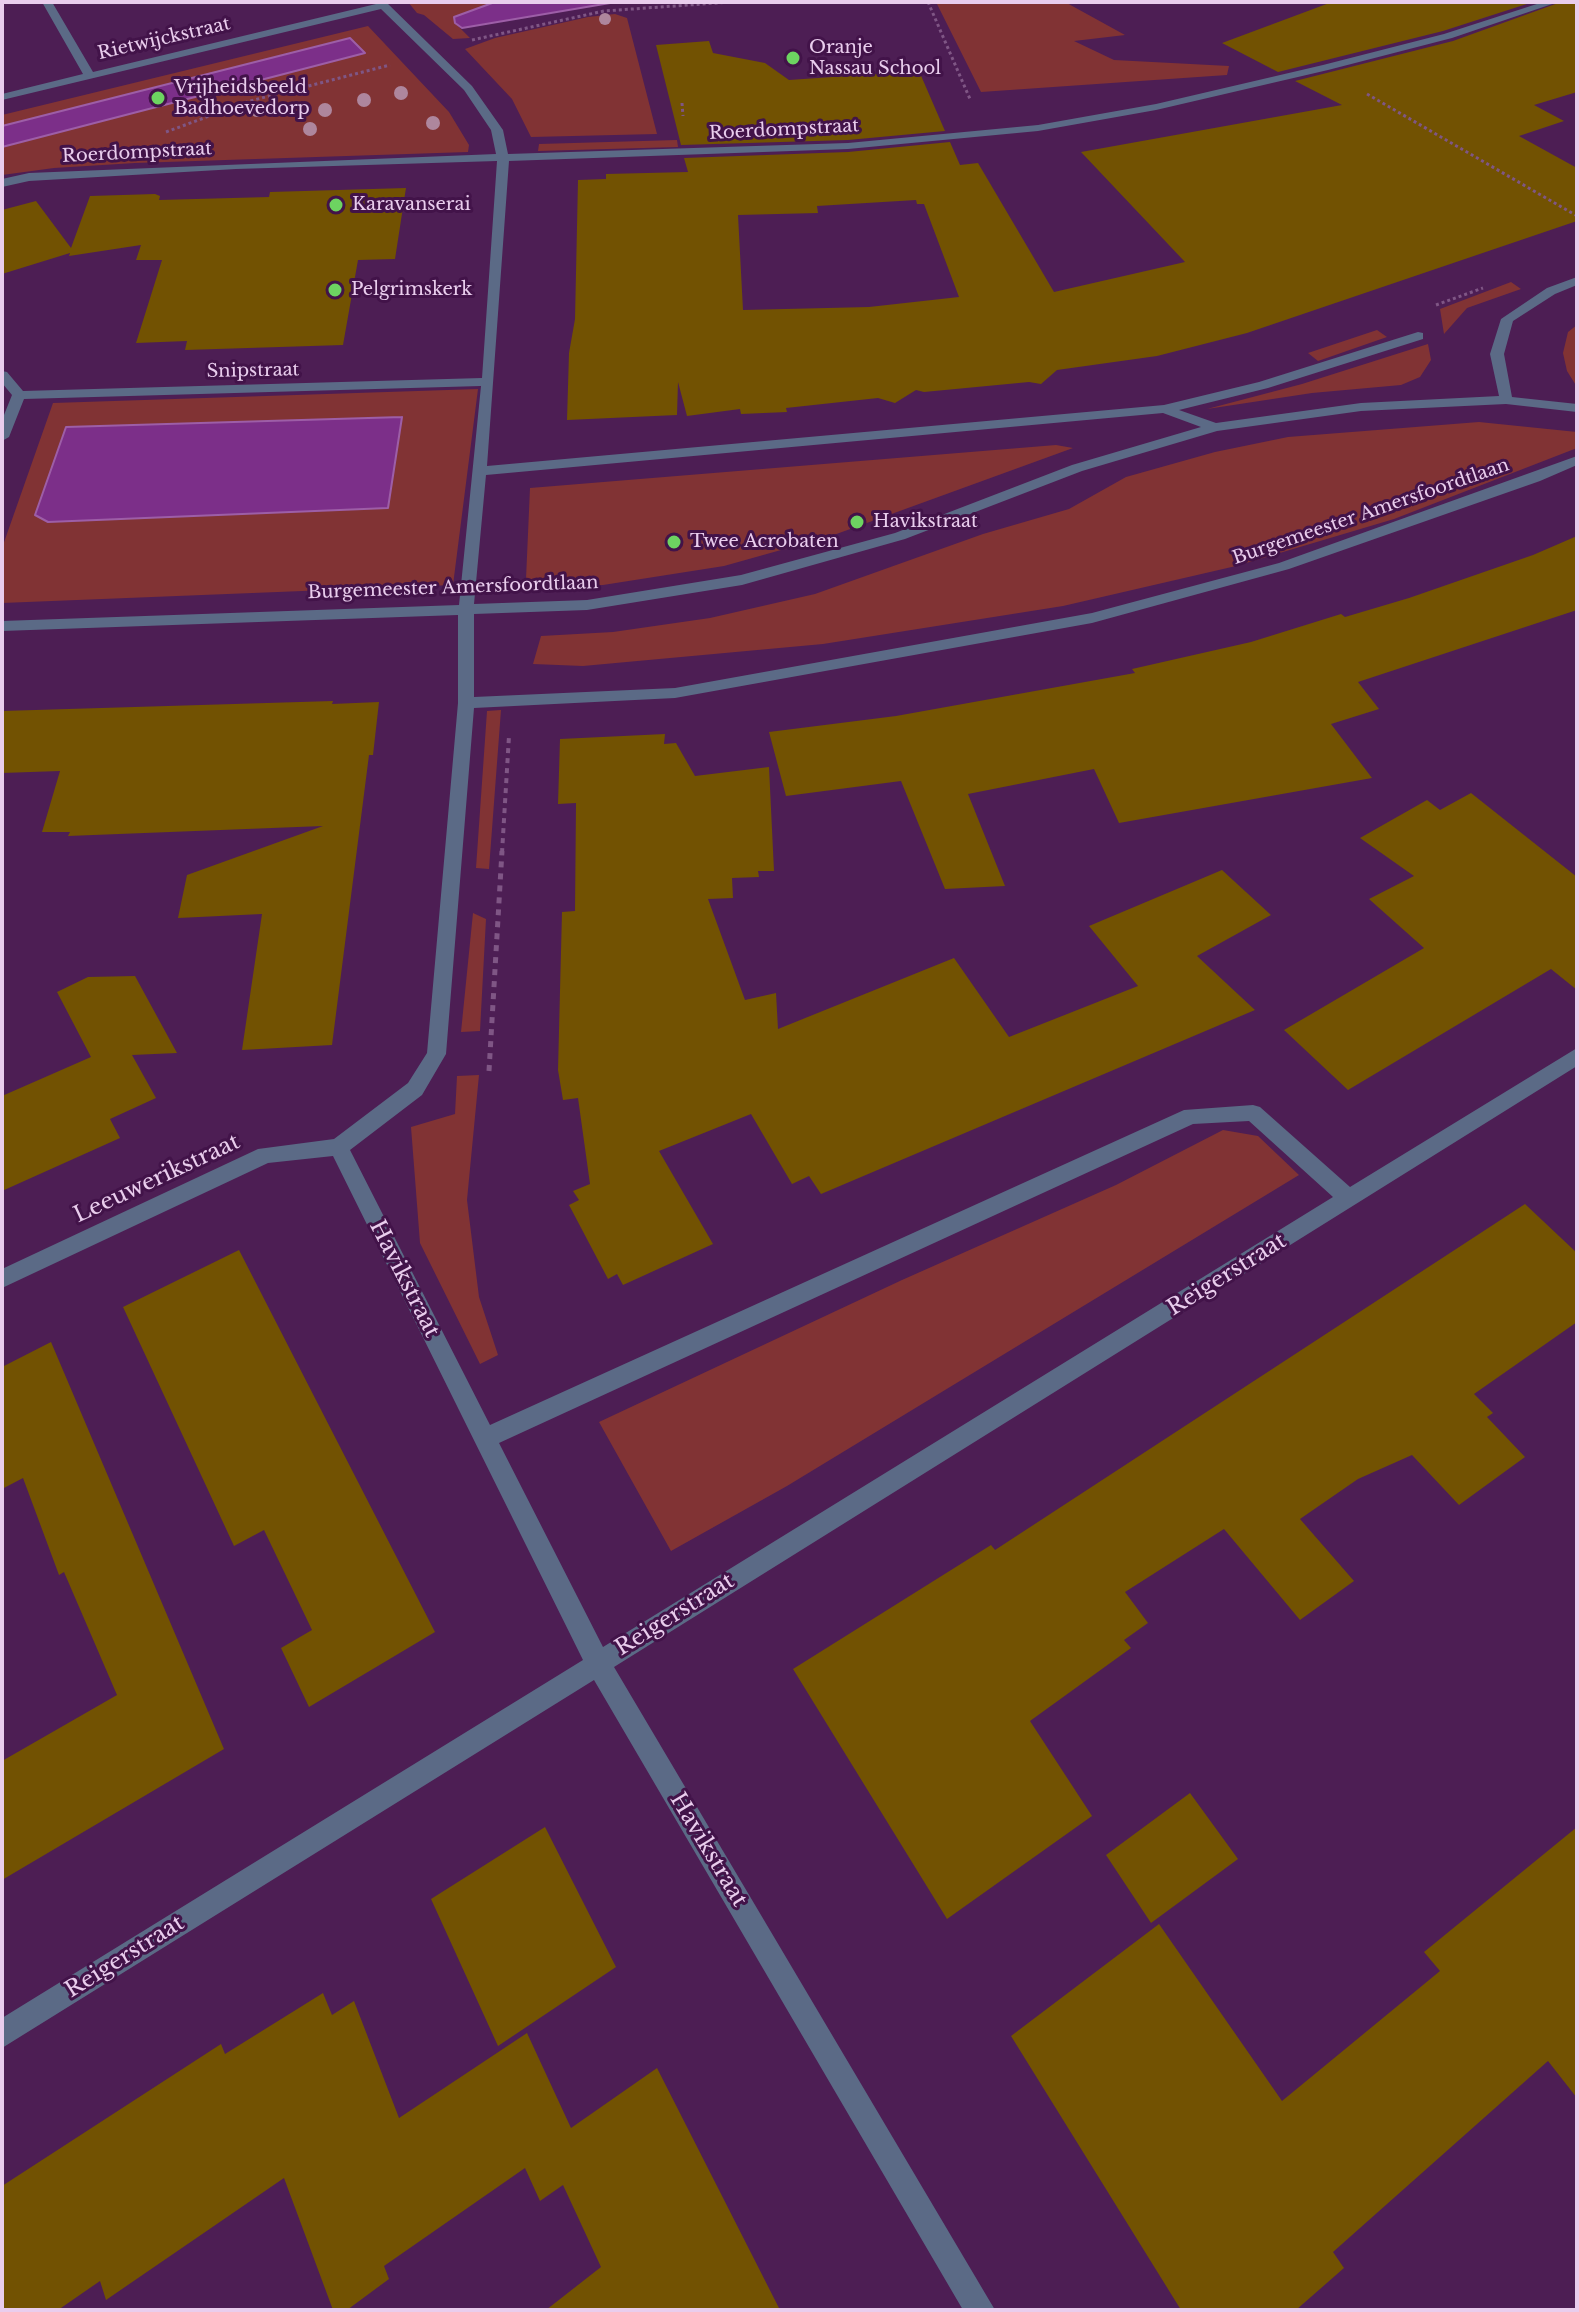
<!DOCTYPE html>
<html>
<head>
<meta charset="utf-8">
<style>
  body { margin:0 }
  #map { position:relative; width:1579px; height:2312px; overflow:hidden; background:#4d1e54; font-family:"Libre Baskerville",serif }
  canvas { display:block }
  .frame { position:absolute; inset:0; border:4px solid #e9cded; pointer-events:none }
</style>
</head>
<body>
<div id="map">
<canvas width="1579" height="2312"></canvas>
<div class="frame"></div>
</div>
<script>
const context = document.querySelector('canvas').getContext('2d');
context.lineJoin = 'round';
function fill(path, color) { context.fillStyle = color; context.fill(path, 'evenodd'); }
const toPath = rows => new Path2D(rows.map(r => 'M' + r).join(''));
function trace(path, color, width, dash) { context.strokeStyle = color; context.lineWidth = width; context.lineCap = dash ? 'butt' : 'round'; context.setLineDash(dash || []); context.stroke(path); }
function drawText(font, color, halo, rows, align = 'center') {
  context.font = font + ' "Libre Baskerville",serif'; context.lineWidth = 6; context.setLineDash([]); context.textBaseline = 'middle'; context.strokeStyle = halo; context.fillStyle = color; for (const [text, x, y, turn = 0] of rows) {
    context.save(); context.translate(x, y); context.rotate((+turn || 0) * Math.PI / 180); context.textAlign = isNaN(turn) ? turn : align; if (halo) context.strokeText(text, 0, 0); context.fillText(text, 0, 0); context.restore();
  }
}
fill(toPath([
  [408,2,495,2,455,17,455,23,470,38,453,39,424,15,417,13],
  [936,2,1065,2,1125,35,1074,41,1114,60,1229,66,1227,75,981,92],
  [615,14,627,18,657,134,531,137,512,99,465,49,495,38,588,17],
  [368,26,449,112,469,145,468,152,135,163,54,168,2,175,2,147,364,53,349,38,2,126,2,115],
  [677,140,678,147,538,151,539,144],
  [1511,282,1521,289,1467,308,1444,334,1440,309],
  [1577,325,1577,387,1567,371,1563,353,1568,332],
  [1377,330,1387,337,1318,361,1308,353],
  [1428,344,1431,360,1420,377,1401,385,1312,393,1207,409,1302,384],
  [478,389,453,585,2,603,2,548,53,403],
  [388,508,49,522,35,514],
  [1479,422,1577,432,1577,448,1394,519,1236,566,1063,606,823,644,583,666,533,664,541,636,613,632,710,618,815,594,983,534,1069,509,1126,477,1215,452,1288,437],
  [1056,445,1073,448,831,536,724,566,603,585,535,588,526,579,530,488],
  [501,710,489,869,476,868,487,711],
  [473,913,486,919,480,1031,461,1032],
  [479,1075,467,1200,479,1297,498,1355,480,1364,420,1243,411,1127,455,1114,457,1076],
  [1223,1130,1258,1136,1299,1175,787,1486,671,1551,599,1422,902,1280,1116,1185]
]), '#813334');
const water = toPath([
  [495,2,616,2,462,28,455,23,454,17,495,2],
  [350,38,365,53,2,147,2,126,350,38],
  [402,417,388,508,48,522,35,515,66,427,402,417]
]);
fill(water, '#7c2f89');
trace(water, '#9d5ea7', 2);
fill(toPath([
  [1332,2,1533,2,1443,31,1278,72,1222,43],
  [1561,2,1577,2,1577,92,1534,105,1564,121,1519,136,1577,168,1577,221,1247,333,1157,356,1057,370,1041,384,1029,382,924,392,916,390,895,403,878,398,786,408,787,412,741,414,740,409,687,416,678,382,677,415,567,420,569,353,575,319,578,180,606,179,606,174,688,172,684,158,848,152,950,142,960,165,978,163,1054,292,1185,262,1081,152,1342,105,1295,81,1453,41],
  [916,200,917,204,924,204,959,297,869,307,743,310,738,215,818,213,817,206],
  [709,41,713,53,765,63,789,80,919,71,945,131,848,140,681,145,656,45],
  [406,188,395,259,358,260,343,345,185,350,187,341,136,343,162,260,136,260,141,245,69,256,70,253,2,274,2,210,36,201,71,248,90,196,155,194,160,196,159,200,269,197,270,192],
  [1577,536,1577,610,1358,682,1379,709,1331,724,1372,778,1119,823,1094,769,968,794,1005,886,945,889,901,781,786,796,769,732,896,716,1135,673,1132,669,1251,642,1341,614,1345,617,1409,598,1533,555],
  [333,701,332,704,379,702,373,755,369,755,332,1045,242,1050,262,914,178,918,187,875,323,826,68,836,70,832,42,832,60,771,2,773,2,711],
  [665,734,664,744,676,743,695,776,769,767,774,871,758,871,759,877,732,878,733,898,708,899,745,1000,776,993,778,1029,954,958,1009,1037,1138,986,1089,926,1222,870,1271,915,1197,956,1255,1010,821,1194,809,1176,792,1184,751,1114,659,1151,713,1244,623,1285,617,1274,608,1279,569,1205,579,1200,573,1191,590,1184,578,1098,563,1100,558,1070,562,912,575,911,576,803,558,804,560,739],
  [1471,793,1577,877,1577,990,1551,969,1348,1090,1284,1030,1424,948,1369,899,1414,876,1360,838,1427,800,1440,810],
  [135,976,177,1053,132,1055,156,1098,110,1119,120,1138,2,1191,2,1096,91,1057,57,992,88,977],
  [1525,1204,1577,1253,1577,1322,1474,1394,1493,1413,1487,1417,1525,1457,1459,1505,1412,1455,1358,1479,1300,1519,1354,1581,1300,1620,1224,1529,1125,1592,1148,1623,1124,1640,1131,1648,1030,1721,1092,1816,947,1919,793,1669,991,1545,995,1550],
  [239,1250,435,1632,309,1707,281,1648,312,1630,264,1530,234,1546,123,1307],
  [51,1342,224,1749,2,1880,2,1761,117,1695,64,1572,59,1575,23,1478,2,1489,2,1367],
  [1190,1793,1238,1859,1151,1923,1106,1855],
  [545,1827,616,1967,498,2046,431,1899],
  [1577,1827,1577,2098,1548,2061,1333,2252,1344,2268,1296,2310,1181,2310,1011,2036,1159,1924,1282,2101,1440,1971,1424,1952],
  [323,1993,332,2015,354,2001,399,2118,527,2033,571,2128,657,2068,780,2310,546,2310,601,2267,563,2185,540,2201,525,2168,384,2266,389,2279,347,2310,333,2310,284,2178,106,2300,100,2281,58,2310,2,2310,2,2186,221,2044,225,2054]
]), '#725202');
trace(toPath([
  [928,2,970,99],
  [472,40,604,11,731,2],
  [1367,94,1577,216],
  [682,103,683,116],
  [166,132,250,101,390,65],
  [1436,305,1483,288]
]), '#7f5685', 3, [3, 3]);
trace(toPath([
  [502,853,509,736]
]), '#7f5685', 4, [5, 5]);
trace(toPath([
  [489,1071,502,851]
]), '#7f5685', 5, [6, 6]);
fill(toPath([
  [42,2,52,2,93,72,376,4,375,2,386,2,472,86,503,130,508,154,848,143,1038,125,1156,104,1323,65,1444,34,1543,2,1558,2,1452,38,1328,70,1156,110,1038,131,848,149,509,161,487,466,1164,405,1259,382,1418,332,1423,333,1423,339,1268,388,1179,410,1216,423,1361,403,1499,396,1490,354,1501,319,1547,288,1577,277,1577,285,1555,294,1513,321,1504,354,1512,397,1577,404,1577,412,1506,404,1361,411,1217,431,1082,471,905,539,742,585,587,610,474,614,474,697,675,688,1092,613,1279,563,1577,456,1577,465,1540,481,1289,569,1092,623,675,698,474,708,446,1054,422,1095,350,1150,490,1425,1184,1110,1253,1105,1260,1107,1350,1187,1577,1048,1577,1066,614,1667,995,2310,963,2310,594,1680,2,2048,2,2018,583,1660,333,1156,268,1163,2,1288,2,1269,258,1149,334,1139,408,1083,427,1053,458,703,458,615,2,631,2,621,459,605,481,386,24,399,9,437,2,441,2,420,12,395,2,383,2,371,7,372,23,391,482,378,497,161,236,169,29,181,2,187,2,179,29,173,496,154,491,130,464,90,381,9,2,100,2,94,83,74,42,2],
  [1163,413,1201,427,1072,465,895,533,741,575,587,600,474,604,486,475,1163,413],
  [1249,1121,1333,1197,603,1647,499,1443,1193,1124,1249,1121]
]), '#5b6a86');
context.fillStyle = '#ae869d';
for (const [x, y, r] of [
  [605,19,6],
  [401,93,7],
  [364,100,7],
  [257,110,7],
  [325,110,7],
  [433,123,7],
  [310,129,7]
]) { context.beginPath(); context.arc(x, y, r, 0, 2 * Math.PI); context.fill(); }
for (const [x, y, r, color] of [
  [793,58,8,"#6dd361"],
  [158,98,8,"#6dd361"],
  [336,205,8,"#6dd361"],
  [335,290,8,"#6dd361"],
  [857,522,8,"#6dd361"],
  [674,542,8,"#6dd361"]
]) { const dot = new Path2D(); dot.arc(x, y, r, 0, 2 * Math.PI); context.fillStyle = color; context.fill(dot); trace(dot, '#421349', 3); }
drawText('18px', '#e9cded', '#421349', [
  ["Rietwijckstraat",164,39,-13],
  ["Roerdompstraat",784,130,-3],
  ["Roerdompstraat",137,153,-3],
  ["Snipstraat",253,371,-1],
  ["Burgemeester Amersfoordtlaan",1371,512,-19],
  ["Burgemeester Amersfoordtlaan",453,588,-2]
]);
drawText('18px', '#e9cded', '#421349', [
  ["Oranje",809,48],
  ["Nassau School",809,69],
  ["Vrijheidsbeeld",174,88],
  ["Badhoevedorp",174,109],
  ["Karavanserai",352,205],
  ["Pelgrimskerk",351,290],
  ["Havikstraat",873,522],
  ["Twee Acrobaten",690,542]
], 'left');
drawText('22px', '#e9cded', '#421349', [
  ["Leeuwerikstraat",157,1179,-25],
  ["Reigerstraat",1227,1275,-32],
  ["Havikstraat",404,1279,63],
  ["Reigerstraat",675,1615,-32],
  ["Havikstraat",708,1850,59],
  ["Reigerstraat",125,1957,-32]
]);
</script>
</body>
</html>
